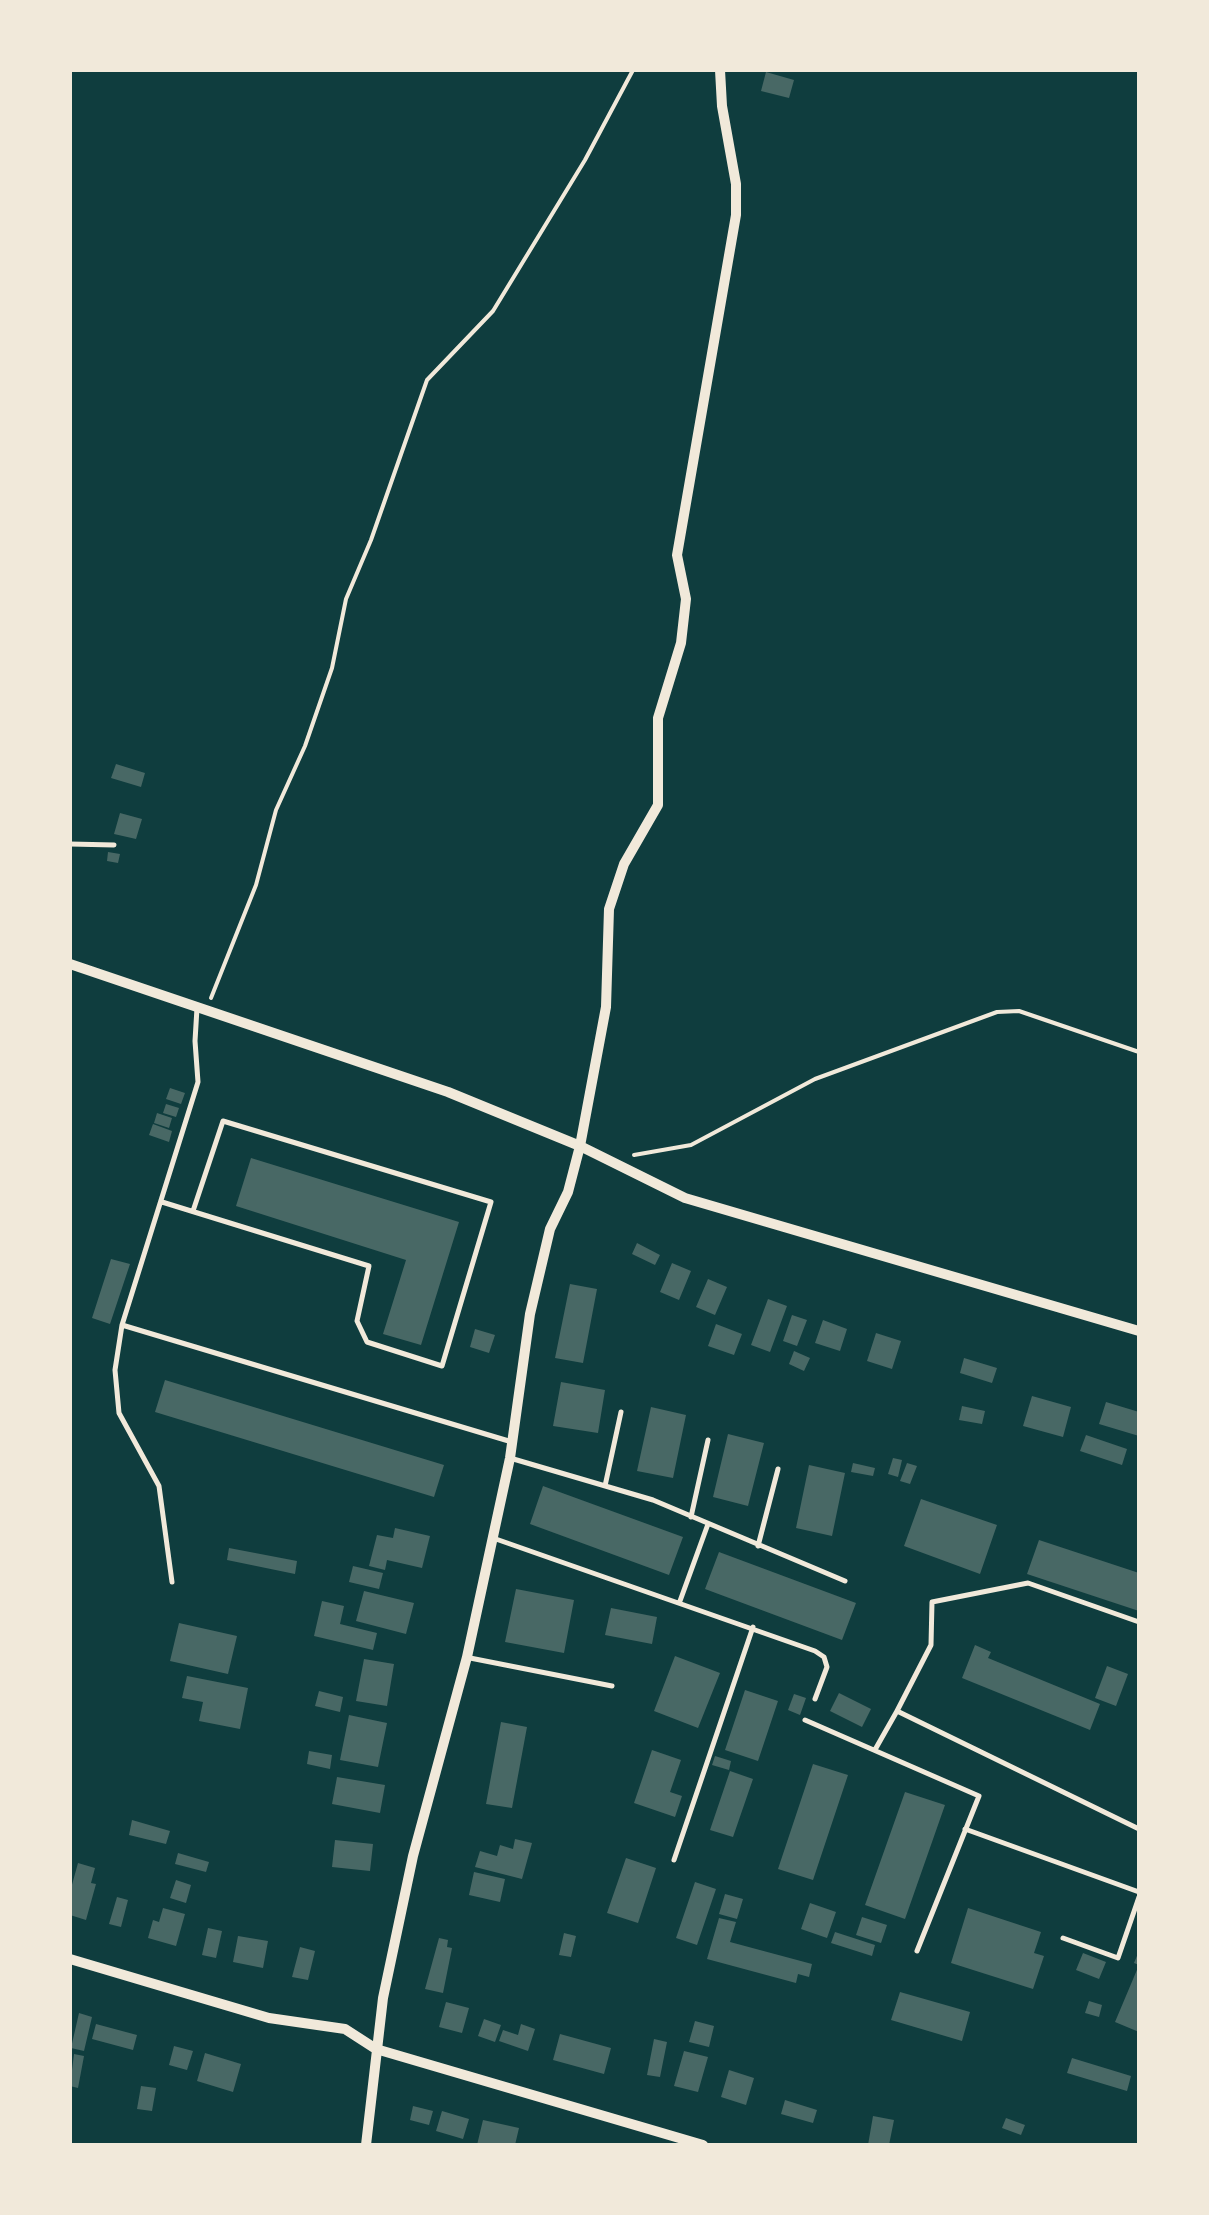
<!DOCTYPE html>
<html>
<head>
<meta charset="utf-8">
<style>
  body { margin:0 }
  #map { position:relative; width:1209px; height:2215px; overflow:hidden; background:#0f3d3e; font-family:"PT Sans",sans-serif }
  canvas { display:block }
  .frame { position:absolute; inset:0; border:72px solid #f1e9da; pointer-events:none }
</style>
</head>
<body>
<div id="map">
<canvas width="1209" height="2215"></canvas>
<div class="frame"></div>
</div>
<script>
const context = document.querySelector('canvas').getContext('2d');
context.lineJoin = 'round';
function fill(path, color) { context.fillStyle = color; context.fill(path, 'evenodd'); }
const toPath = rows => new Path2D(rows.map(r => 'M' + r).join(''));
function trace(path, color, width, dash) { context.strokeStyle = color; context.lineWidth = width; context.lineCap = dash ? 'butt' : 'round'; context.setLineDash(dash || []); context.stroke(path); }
fill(toPath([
  [766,72,794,80,789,98,761,91],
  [116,764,145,773,141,787,111,778],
  [120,813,142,819,136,839,114,834],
  [108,852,120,854,118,863,107,861],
  [170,1088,185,1093,181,1104,166,1099],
  [166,1104,179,1108,176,1117,163,1113],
  [157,1113,172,1118,169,1128,154,1123],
  [153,1124,172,1131,169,1142,149,1135],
  [251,1158,459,1222,421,1345,383,1334,406,1260,236,1206],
  [637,1243,660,1255,655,1265,632,1254],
  [111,1259,130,1264,110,1324,92,1318],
  [672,1263,691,1271,679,1300,660,1292],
  [708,1279,727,1287,715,1315,696,1307],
  [570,1284,597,1289,583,1363,555,1358],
  [768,1299,787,1306,770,1352,751,1345],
  [792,1315,807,1320,797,1346,783,1341],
  [823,1320,847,1329,840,1351,815,1343],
  [716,1324,742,1334,734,1355,708,1346],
  [475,1329,495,1335,489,1353,470,1347],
  [876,1333,901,1341,892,1369,867,1361],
  [794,1351,810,1358,804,1371,789,1364],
  [964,1358,997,1368,992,1383,960,1373],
  [165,1380,444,1465,434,1497,155,1412],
  [561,1382,605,1390,598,1433,553,1426],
  [1032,1396,1071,1407,1063,1437,1023,1426],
  [1106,1402,1139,1412,1139,1436,1099,1424],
  [962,1406,985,1411,982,1424,959,1420],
  [651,1407,686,1415,673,1478,637,1471],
  [728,1434,764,1443,748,1506,713,1497],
  [1086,1435,1127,1449,1122,1465,1080,1451],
  [893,1458,902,1460,898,1477,888,1474],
  [853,1463,875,1468,873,1476,851,1472],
  [907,1463,917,1466,910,1484,900,1481],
  [809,1465,845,1473,832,1536,796,1528],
  [543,1486,683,1537,669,1575,530,1524],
  [921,1499,997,1525,980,1574,904,1546],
  [395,1528,430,1536,422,1568,387,1560,385,1570,369,1566,377,1535,393,1538],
  [1039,1540,1139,1573,1139,1611,1027,1574],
  [229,1548,297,1561,295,1574,227,1560],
  [719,1552,856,1603,842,1640,705,1589],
  [353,1566,383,1573,379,1589,349,1582],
  [516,1589,574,1600,564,1653,505,1642],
  [364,1591,414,1603,406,1634,356,1621],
  [322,1601,344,1606,340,1624,377,1633,373,1650,314,1636],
  [611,1608,657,1617,652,1644,605,1635],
  [179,1623,237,1636,228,1674,170,1661],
  [975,1645,991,1652,988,1658,1100,1704,1090,1730,962,1678],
  [675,1656,720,1673,698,1728,654,1711],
  [364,1659,394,1664,387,1706,356,1701],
  [1107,1666,1128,1674,1116,1706,1095,1698],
  [187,1676,248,1688,240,1729,199,1721,203,1702,182,1698],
  [745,1690,778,1701,758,1761,725,1750],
  [319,1691,343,1697,340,1712,315,1706],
  [839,1693,871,1709,862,1727,830,1711],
  [794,1694,806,1698,800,1715,788,1710],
  [349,1715,387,1723,378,1767,340,1760],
  [501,1722,527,1727,512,1808,486,1804],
  [652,1750,681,1760,670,1792,682,1796,675,1817,634,1803],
  [309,1751,332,1755,330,1769,307,1764],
  [715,1756,731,1761,729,1770,712,1765],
  [813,1764,848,1775,813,1880,778,1869],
  [730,1771,753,1779,733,1837,710,1830],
  [337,1777,385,1785,380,1813,332,1804],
  [905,1792,945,1805,905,1919,865,1905],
  [132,1820,170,1831,166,1844,129,1835],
  [515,1839,532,1843,522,1879,475,1867,480,1851,497,1856,500,1845,513,1849],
  [335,1840,373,1844,370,1871,332,1867],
  [178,1853,209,1862,206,1872,175,1864],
  [626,1858,656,1868,638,1923,607,1913],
  [78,1863,95,1868,91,1883,96,1884,86,1920,70,1915,70,1892],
  [474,1872,505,1879,500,1902,469,1895],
  [176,1880,191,1885,186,1903,170,1898],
  [695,1882,716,1889,697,1945,676,1938],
  [725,1894,743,1899,737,1919,719,1914],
  [117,1897,128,1900,121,1927,109,1924],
  [810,1903,836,1912,827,1938,801,1929],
  [163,1908,185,1914,176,1946,148,1938,153,1920,159,1922],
  [968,1908,1041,1932,1034,1953,1044,1956,1033,1989,951,1963],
  [862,1917,887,1925,881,1943,856,1935],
  [719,1918,736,1922,730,1942,812,1964,809,1977,798,1974,796,1983,707,1959],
  [208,1928,222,1931,216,1958,202,1955],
  [835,1932,875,1945,872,1956,831,1943],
  [564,1933,576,1936,571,1957,559,1955],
  [238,1936,268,1941,263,1968,233,1962],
  [439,1938,448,1940,447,1947,452,1948,443,1993,425,1989],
  [300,1947,315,1951,308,1980,292,1977],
  [1139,1951,1139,2032,1115,2022,1139,1965,1134,1963],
  [1083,1953,1106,1962,1099,1979,1076,1970],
  [900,1992,970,2012,962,2041,891,2020],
  [1089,2001,1102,2005,1099,2017,1085,2013],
  [446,2002,469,2008,462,2033,439,2027],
  [79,2013,92,2017,84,2051,71,2048],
  [484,2019,501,2025,495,2042,478,2036],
  [695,2021,714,2026,709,2047,689,2042],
  [96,2024,137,2035,133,2050,92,2039],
  [521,2024,535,2029,528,2051,499,2041,503,2030,518,2035],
  [560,2034,611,2048,604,2074,553,2060],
  [654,2039,667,2042,660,2077,647,2075],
  [174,2046,193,2051,187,2070,169,2065],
  [684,2051,708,2057,698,2092,674,2086],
  [205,2053,241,2064,233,2092,197,2081],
  [74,2054,84,2056,78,2088,70,2086],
  [1072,2058,1131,2076,1127,2091,1067,2073],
  [729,2070,754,2078,746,2105,721,2097],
  [141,2086,156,2088,152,2111,137,2109],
  [785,2100,817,2110,813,2123,781,2114],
  [413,2106,433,2111,429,2125,410,2120],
  [442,2111,469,2119,463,2139,436,2131],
  [873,2116,894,2120,889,2145,868,2145],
  [1006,2118,1025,2125,1021,2135,1002,2128],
  [483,2120,519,2128,515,2145,477,2145]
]), '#486865');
trace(toPath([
  [211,998,256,885,276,810,305,746,332,668,346,599,371,540,427,380,493,311,585,160,633,70],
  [634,1155,691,1145,815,1079,997,1012,1019,1011,1139,1052]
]), '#f1e9da', 4);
trace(toPath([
  [70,844,114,845],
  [162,1202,369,1266,357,1321,367,1342,442,1366,491,1202,223,1121,193,1211],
  [122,1325,512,1442],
  [510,1458,653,1500,845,1581],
  [605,1486,621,1412],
  [691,1517,708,1440],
  [493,1538,815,1651,824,1657,827,1667,815,1699],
  [758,1546,778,1469],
  [172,1582,159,1486,119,1413,115,1370,122,1325,198,1082,195,1041,197,1008],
  [680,1601,708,1524],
  [1139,1622,1028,1583,932,1602,931,1645,897,1711,1139,1829],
  [470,1658,612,1686],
  [805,1720,979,1796,917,1951],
  [876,1748,897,1711],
  [965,1829,1139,1892],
  [674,1860,753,1627],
  [1063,1938,1118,1958,1139,1897]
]), '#f1e9da', 5);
trace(toPath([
  [70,964,448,1092,580,1146,685,1198,1139,1331],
  [70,1959,269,2018,345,2029,376,2049,703,2145],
  [366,2145,383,1998,413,1856,467,1657,510,1458,530,1314,550,1229,568,1192,580,1146,606,1007,609,909,624,864,658,805,658,718,681,643,686,599,677,555,736,215,736,184,722,106,720,70]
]), '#f1e9da', 10);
</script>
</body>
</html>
